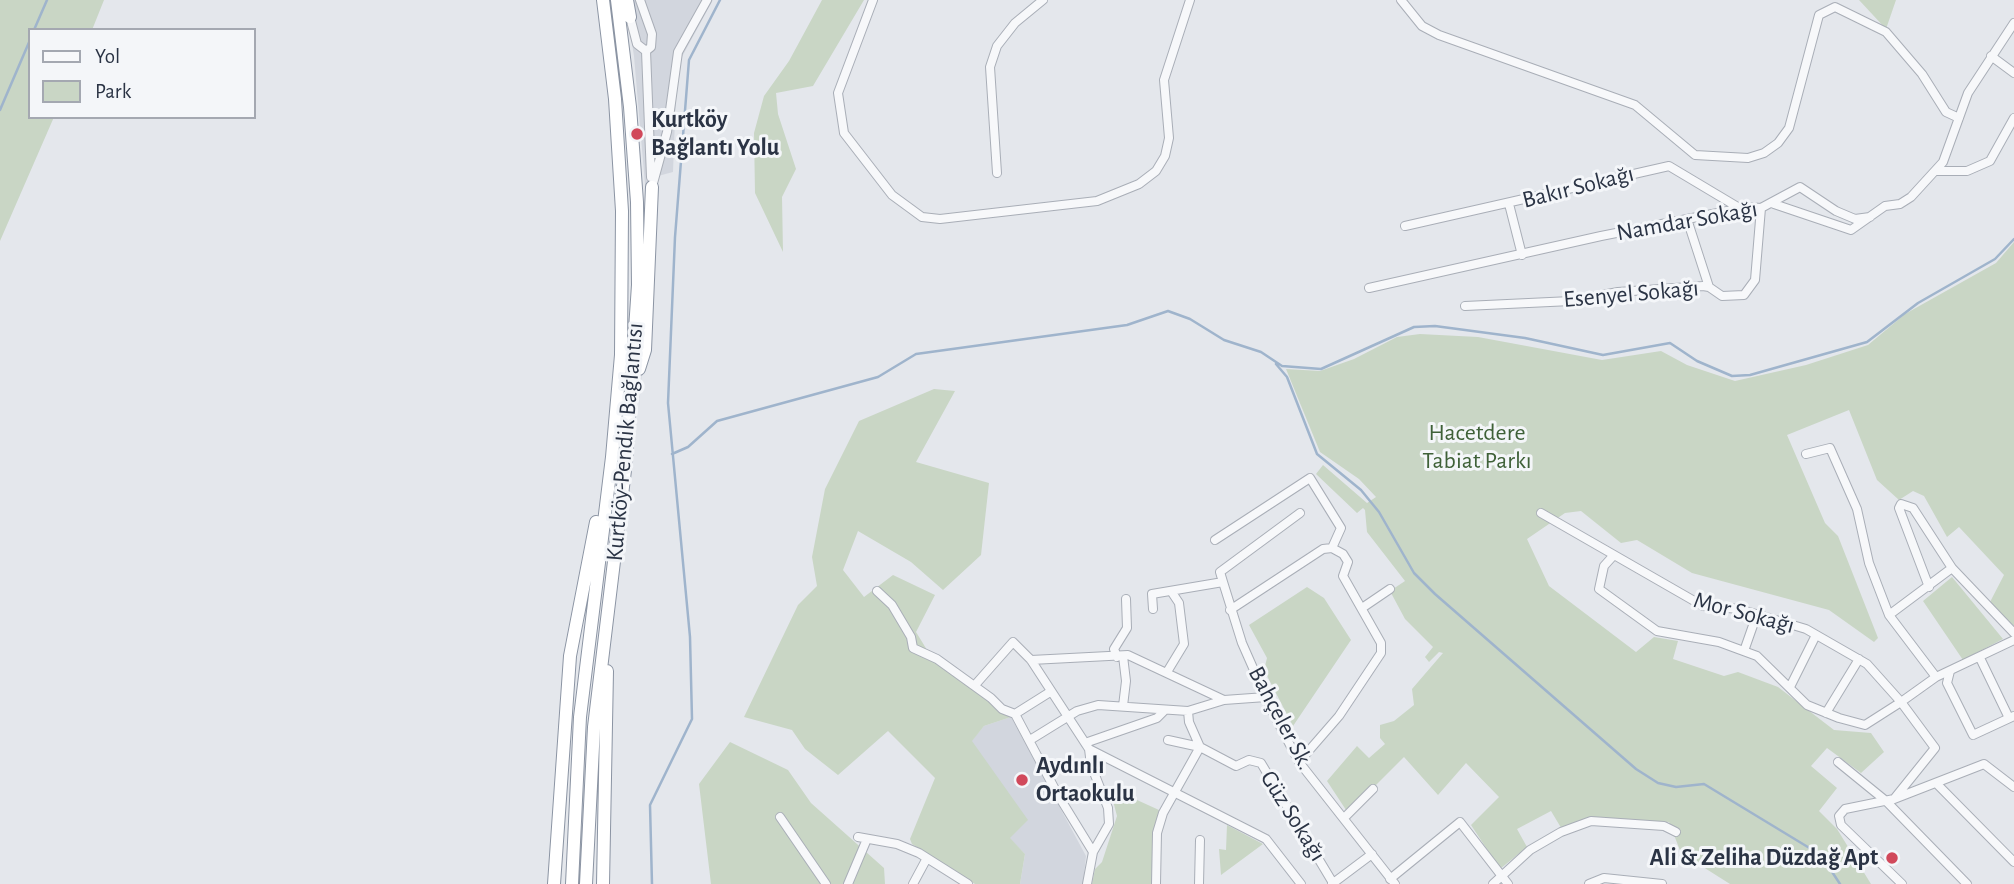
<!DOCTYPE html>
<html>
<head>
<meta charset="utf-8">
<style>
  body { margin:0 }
  #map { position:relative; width:2014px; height:884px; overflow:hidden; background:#e4e7ec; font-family:"Alegreya Sans",sans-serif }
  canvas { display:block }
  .legend { position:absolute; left:28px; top:28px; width:228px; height:91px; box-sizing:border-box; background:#f4f6f9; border:2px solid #a4a8b1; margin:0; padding:9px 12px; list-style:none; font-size:21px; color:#2b3445 }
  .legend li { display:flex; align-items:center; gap:14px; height:35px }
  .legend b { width:35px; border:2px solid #a4a8b1 }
</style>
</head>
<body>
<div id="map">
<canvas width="2014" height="884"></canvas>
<ul class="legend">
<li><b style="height:9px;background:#f7f8fa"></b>Yol</li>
<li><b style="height:19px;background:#c9d6c5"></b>Park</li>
</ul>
</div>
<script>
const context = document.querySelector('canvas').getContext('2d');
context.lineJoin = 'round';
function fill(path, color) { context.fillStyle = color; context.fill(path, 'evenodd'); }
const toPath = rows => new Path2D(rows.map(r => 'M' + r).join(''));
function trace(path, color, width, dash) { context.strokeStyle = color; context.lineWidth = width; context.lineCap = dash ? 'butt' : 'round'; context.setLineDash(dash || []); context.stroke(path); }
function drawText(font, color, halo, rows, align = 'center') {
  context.font = font + ' "Alegreya Sans",sans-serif'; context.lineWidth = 6; context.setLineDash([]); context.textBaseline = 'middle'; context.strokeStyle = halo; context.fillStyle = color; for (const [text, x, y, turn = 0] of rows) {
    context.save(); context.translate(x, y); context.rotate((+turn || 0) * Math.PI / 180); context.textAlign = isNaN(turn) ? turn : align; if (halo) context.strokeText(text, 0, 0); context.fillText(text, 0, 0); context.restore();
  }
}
fill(toPath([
  [625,0,713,0,677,66,673,172,658,176,639,408,646,196,634,56],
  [1011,717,1086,856,1083,884,1020,884,1025,854,1010,839,971,741,984,726]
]), '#d2d6de');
fill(toPath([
  [0,0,104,0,92,30,30,30,30,117,54,117,0,241],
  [822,0,864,0,813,86,776,93,778,114,796,169,782,197,783,252,755,193,754,133,764,96,789,61],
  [1859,0,1896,0,1886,29],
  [2014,242,2014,626,1990,602,2004,575,1959,527,1947,537,1924,496,1913,491,1899,500,1877,480,1849,410,1787,435,1825,523,1838,536,1878,638,1874,642,1829,610,1692,573,1637,540,1621,543,1581,511,1565,513,1527,539,1549,586,1636,652,1654,637,1678,641,1673,659,1724,676,1738,672,1778,687,1834,730,1871,733,1884,752,1861,773,1827,748,1811,766,1837,788,1819,811,1837,829,1871,884,1730,884,1681,853,1669,822,1593,818,1563,831,1551,811,1517,829,1527,847,1500,869,1471,825,1499,797,1466,763,1438,795,1404,757,1348,813,1327,781,1357,746,1369,758,1385,744,1380,738,1380,725,1394,721,1414,705,1412,689,1443,653,1439,652,1429,662,1425,657,1433,647,1405,619,1390,591,1405,581,1367,532,1365,510,1363,508,1357,513,1316,474,1323,465,1367,503,1376,497,1359,479,1320,452,1286,369,1320,371,1354,359,1397,337,1420,334,1478,337,1602,360,1661,351,1687,365,1735,381,1806,365,1868,345,1905,314,1996,263],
  [934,389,955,391,916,462,989,483,981,555,943,590,911,562,858,531,843,570,864,597,893,575,935,595,916,632,935,663,1011,717,984,726,972,741,1028,820,1010,838,1025,854,1020,884,975,884,912,844,910,839,935,778,888,731,838,775,805,749,792,730,744,717,798,605,817,586,812,557,825,489,859,421],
  [1952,577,2003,639,1963,660,1923,601],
  [1307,587,1324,598,1351,640,1293,726,1264,670,1267,658,1249,625],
  [730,742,788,770,811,803,884,868,885,884,711,884,699,784],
  [1126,795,1159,810,1154,837,1152,884,1092,884,1095,869,1102,862,1117,816,1112,797],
  [1227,825,1263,844,1221,875,1219,849,1226,850]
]), '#c9d6c5');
trace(toPath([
  [34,30,47,0],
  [0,110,30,40],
  [1276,364,1287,377,1317,454,1361,490,1379,512,1414,573,1435,594,1636,769,1658,783,1676,787,1704,784,1821,855,1840,884],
  [672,454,688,447,717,421,878,377,916,354,1127,325,1168,311,1190,319,1224,340,1261,352,1282,366,1321,369,1414,327,1435,326,1525,338,1603,355,1670,343,1697,361,1732,376,1750,375,1867,342,1918,303,1995,259,2014,239],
  [652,884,650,805,692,719,690,637,668,403,675,237,689,60,720,0]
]), '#9fb4cc', 2.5);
const minor = toPath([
  [873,0,838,93,844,133,892,195,922,217,940,219,1097,201,1139,184,1156,171,1165,156,1169,138,1164,80,1190,0],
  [1401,0,1422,26,1439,35,1635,105,1695,155,1748,158,1764,153,1778,143,1789,128,1819,15,1835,7,1886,32,1922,74,1946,112,1959,118],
  [630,17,637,44,646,51,651,47,652,34,640,0],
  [646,51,651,177],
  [1991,56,2014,73],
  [1935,171,1967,171,1990,161,2014,118],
  [997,173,990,67,997,46,1015,23,1043,0],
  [652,187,667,132,678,52,707,0],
  [1509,204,1522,255],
  [1774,204,1851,230,1885,206,1900,204,1911,197,1943,162,1968,93,2014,23],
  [1687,219,1709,287],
  [1405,226,1669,166,1741,209],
  [1369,288,1601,236,1748,207,1761,208,1800,187,1836,211,1855,219,1870,217],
  [1465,306,1571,301,1618,292,1703,286,1709,287,1722,296,1744,295,1755,280,1761,208],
  [1806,454,1830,448,1857,509,1869,563,1889,615,1936,677],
  [1300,513,1220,572,1223,582,1242,643,1272,711,1299,762,1395,884],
  [1541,513,1703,606,1739,609,1806,629,1867,664,1901,702,1865,725,1839,718,1807,705,1757,656,1719,642,1657,631,1599,589,1604,566,1613,556],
  [1215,540,1310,478,1341,528,1332,548],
  [1929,587,1899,508,1901,504,1913,508,1952,568,2014,633],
  [877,591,892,605,911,637,913,648,937,659,991,698,1002,709,1015,714],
  [1362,608,1390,589],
  [1153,609,1152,594,1223,582],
  [1230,610,1323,549,1332,548,1343,554,1348,562,1343,576,1381,643,1381,653,1339,716,1299,762],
  [1889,615,1952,568],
  [1744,651,1757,614],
  [1117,657,1114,649,1127,628,1126,599],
  [1980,658,2009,718],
  [1031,660,1128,655,1224,700,1266,697],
  [1950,671,1947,683,1973,735,2014,716],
  [1167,672,1184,644,1179,603,1171,591],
  [975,685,1013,642,1031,660,1089,749,1091,765,1108,808,1109,824,1093,852],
  [1790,687,1816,635],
  [1123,706,1126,681,1123,656],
  [1826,713,1859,659],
  [1015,714,1058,795,1093,852,1087,884],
  [1015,714,1050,692],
  [1030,740,1077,711,1098,705,1188,711,1224,700],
  [1168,740,1200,747,1236,766,1249,760,1261,763,1333,883],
  [1085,743,1157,718,1165,710],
  [1089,749,1266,839,1301,884],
  [1838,762,1886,801,1967,884],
  [1936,783,2014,862],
  [1894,799,1935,748,1901,702,1936,677,2014,640],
  [780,817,826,884],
  [1344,818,1373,789],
  [858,837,897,844,919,853,968,884],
  [1390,879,1460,822,1508,884],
  [848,884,867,839],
  [913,884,927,858],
  [1156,884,1157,833,1163,813,1200,747,1189,722,1188,711],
  [1199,884,1200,840],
  [1332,884,1372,854],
  [1493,884,1530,850,1561,832,1591,821,1664,826,1676,832],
  [1589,884,1604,878,1662,884],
  [1902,884,1841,825,1839,816,1845,809,1894,799,1984,764,2014,787]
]);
const highway = toPath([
  [627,0,630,17],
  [639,369,645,350,652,187],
  [554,884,570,656,596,522],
  [572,884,580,717,612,457,621,355,622,211,615,99,603,0],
  [586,884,594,727,626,462,638,285,637,202,630,107,617,0],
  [603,884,607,671]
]);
trace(minor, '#a9aeb7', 10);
trace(highway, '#8b94a3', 14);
trace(minor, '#f7f8fa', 8);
trace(highway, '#fff', 12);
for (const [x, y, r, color] of [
  [637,134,7,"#d1495b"],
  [1022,780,7,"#d1495b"],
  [1892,858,7,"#d1495b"]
]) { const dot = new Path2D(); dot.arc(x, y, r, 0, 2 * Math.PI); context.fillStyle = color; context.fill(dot); trace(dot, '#f4f6f9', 2.5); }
drawText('bold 24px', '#2b3445', '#f4f6f9', [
  ["Kurtköy",651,120],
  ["Bağlantı Yolu",651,148],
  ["Aydınlı",1036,766],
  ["Ortaokulu",1036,794],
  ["Ali & Zeliha Düzdağ Apt",1878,858,"right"]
], 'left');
drawText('24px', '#2b3445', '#f4f6f9', [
  ["Bakır Sokağı",1578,187,-14],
  ["Namdar Sokağı",1687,221,-10],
  ["Esenyel Sokağı",1631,294,-5],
  ["Kurtköy-Pendik Bağlantısı",625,442,-85],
  ["Mor Sokağı",1744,613,15],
  ["Bahçeler Sk.",1281,718,62],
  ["Güz Sokağı",1293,816,58]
]);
drawText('24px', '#3f6138', '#f4f6f9', [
  ["Hacetdere",1477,433],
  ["Tabiat Parkı",1477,461]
]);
</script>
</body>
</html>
